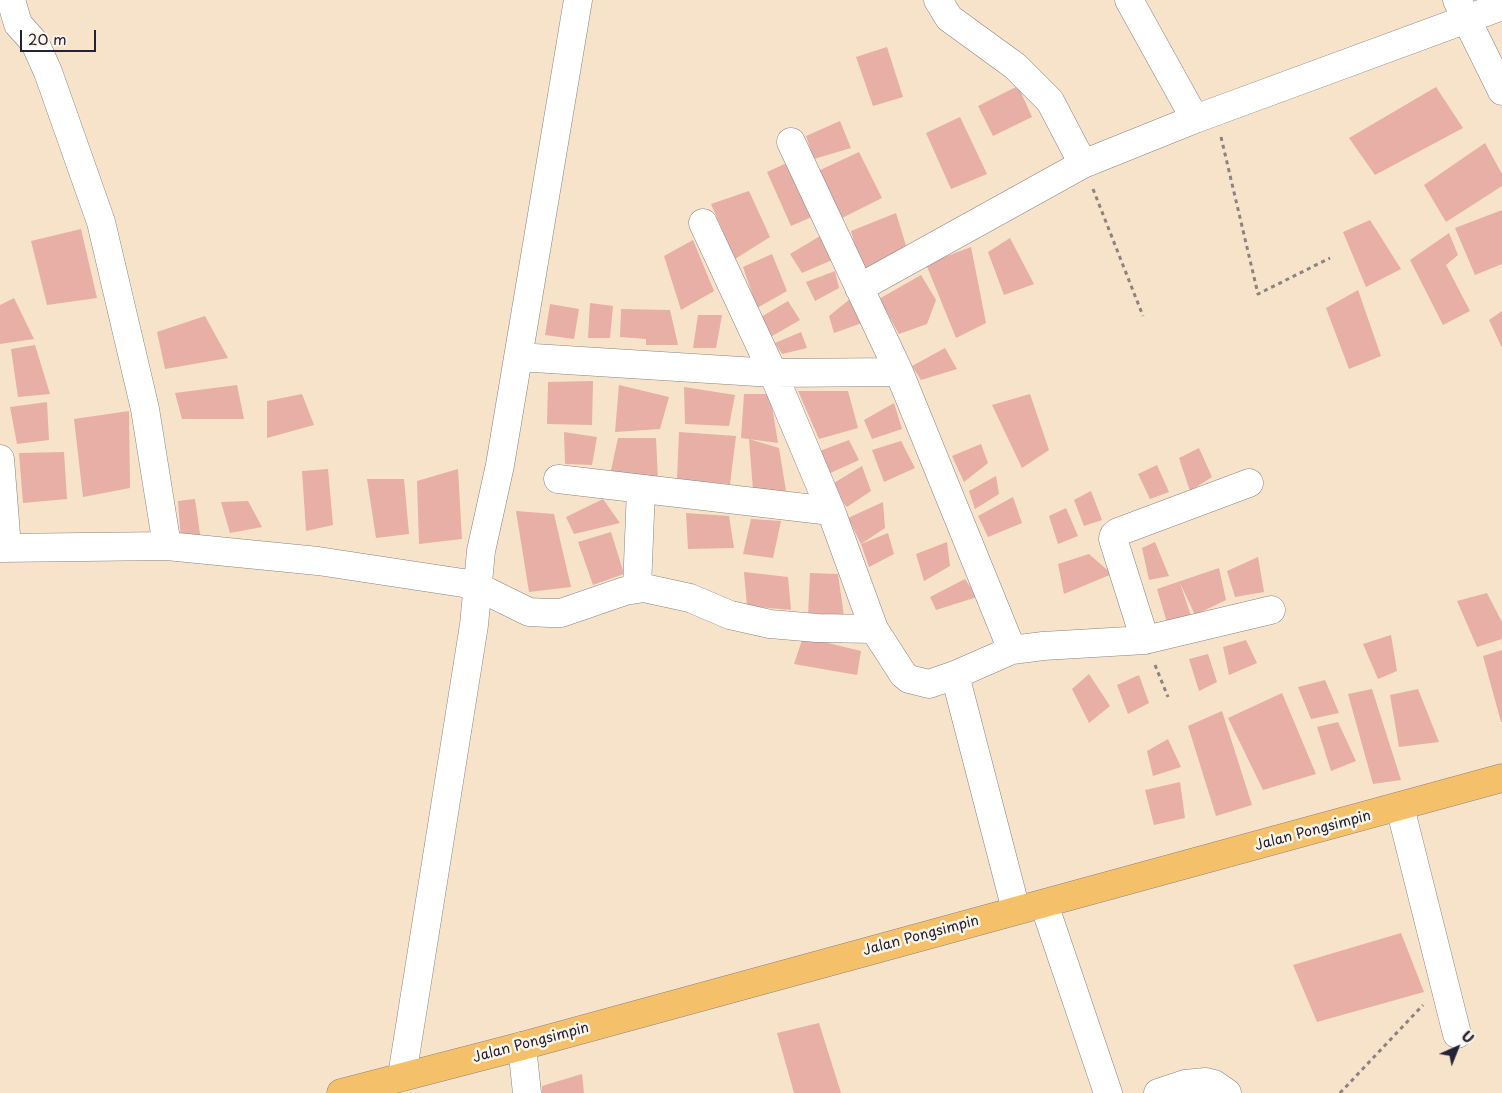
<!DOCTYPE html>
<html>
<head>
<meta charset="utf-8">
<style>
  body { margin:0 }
  #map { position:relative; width:1502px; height:1093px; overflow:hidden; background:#f7e3ca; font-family:"Playpen Sans",sans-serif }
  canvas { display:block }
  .north { position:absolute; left:1432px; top:1023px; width:50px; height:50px; -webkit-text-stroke:4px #fcf5e5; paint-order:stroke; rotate:44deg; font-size:14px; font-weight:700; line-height:20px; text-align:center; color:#22223b }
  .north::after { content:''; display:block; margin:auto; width:18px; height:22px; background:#22223b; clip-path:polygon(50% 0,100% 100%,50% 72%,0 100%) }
  .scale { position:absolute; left:20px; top:30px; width:76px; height:22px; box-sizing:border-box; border:2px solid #22223b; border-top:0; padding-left:6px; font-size:15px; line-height:18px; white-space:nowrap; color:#22223b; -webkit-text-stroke:4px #fcf5e5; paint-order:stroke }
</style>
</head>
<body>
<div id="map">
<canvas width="1502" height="1093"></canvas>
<div class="north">U</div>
<div class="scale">20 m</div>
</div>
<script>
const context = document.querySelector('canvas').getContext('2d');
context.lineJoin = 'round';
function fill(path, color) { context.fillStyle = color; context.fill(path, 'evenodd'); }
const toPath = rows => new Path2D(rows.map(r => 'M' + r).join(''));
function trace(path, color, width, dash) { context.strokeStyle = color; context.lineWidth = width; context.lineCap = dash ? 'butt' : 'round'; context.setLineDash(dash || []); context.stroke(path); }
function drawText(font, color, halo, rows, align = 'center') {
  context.font = font + ' "Playpen Sans",sans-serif'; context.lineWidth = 5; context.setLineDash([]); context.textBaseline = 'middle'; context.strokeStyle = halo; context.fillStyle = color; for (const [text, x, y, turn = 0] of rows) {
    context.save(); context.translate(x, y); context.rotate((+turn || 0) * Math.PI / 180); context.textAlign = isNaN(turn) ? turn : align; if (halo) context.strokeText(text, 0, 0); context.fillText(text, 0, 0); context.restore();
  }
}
fill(toPath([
  [887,47,903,97,873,106,856,57],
  [1018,86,1032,117,993,136,978,106],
  [1436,87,1463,128,1375,175,1349,138],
  [960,117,987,174,951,189,926,133],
  [840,121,851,148,814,159,806,136],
  [1485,143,1502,174,1502,186,1446,222,1424,185],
  [859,152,882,198,842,218,818,171],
  [789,162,814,216,791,226,767,172],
  [749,191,770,237,735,259,711,204],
  [1502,210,1502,264,1475,275,1455,228],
  [896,213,908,252,864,278,851,231],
  [1370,220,1401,269,1366,287,1343,232],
  [81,229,97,298,47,305,31,241],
  [1449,233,1458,255,1446,265,1470,311,1443,325,1410,260],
  [820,236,832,260,802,273,790,254],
  [1010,238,1034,284,1004,295,988,252],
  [693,240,714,291,681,310,664,256],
  [971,247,986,323,956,338,926,264],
  [772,254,787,291,757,308,743,267],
  [835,271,839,288,815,301,806,282],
  [921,275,936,300,927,324,899,334,879,299],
  [1358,290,1381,356,1349,369,1326,308],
  [14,298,34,339,0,344,0,305],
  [850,299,862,323,834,333,829,316],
  [788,301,800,320,767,339,761,317],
  [590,303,613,306,610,338,588,338],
  [550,304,579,309,574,339,545,335],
  [621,309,670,310,678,345,646,345,646,339,620,337],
  [1502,311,1502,348,1489,320],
  [698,315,722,315,716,348,693,348],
  [205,316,228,358,165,369,157,332],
  [801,332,807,348,782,354,775,343],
  [35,345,50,394,18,397,11,349],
  [945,348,957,369,921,380,912,366],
  [593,381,592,425,547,424,548,382],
  [237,385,244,419,182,419,175,393],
  [619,385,669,397,660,429,615,432],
  [684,387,735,395,729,426,685,424],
  [798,391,848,391,858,428,819,439],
  [302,394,314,425,267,438,267,401],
  [744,394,770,394,778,443,741,438],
  [1030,394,1049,450,1022,468,992,405],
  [47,402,49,440,17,444,10,407],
  [894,403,902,429,872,439,864,420],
  [129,411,130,488,83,497,74,419],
  [564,432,597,437,592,465,565,464],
  [679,432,736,436,730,484,677,480],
  [618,438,656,438,658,480,610,475],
  [749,439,779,448,786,491,753,490],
  [849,440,859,460,826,475,817,452],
  [901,441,915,468,884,482,872,450],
  [981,444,988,463,964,482,952,456],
  [1199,448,1212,477,1190,491,1179,458],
  [64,452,67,499,23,503,19,453],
  [1157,465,1169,492,1150,499,1138,474],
  [862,466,871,491,847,507,829,486],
  [328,469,333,525,306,531,302,471],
  [458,469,462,539,419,544,417,481],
  [996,476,999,494,975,509,969,491],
  [367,479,404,479,409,534,376,538],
  [1091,491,1102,520,1084,526,1074,500],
  [1013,497,1022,523,988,537,978,516],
  [195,499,201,541,181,542,178,501],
  [603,499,620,523,574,534,566,517],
  [248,501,262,527,230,533,221,502],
  [883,502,885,528,861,544,848,518],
  [1066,508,1078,536,1058,544,1049,516],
  [516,511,554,514,571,587,529,592],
  [686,513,729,516,734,548,688,549],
  [751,519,781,521,773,558,743,554],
  [611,532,624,574,593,585,578,542],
  [888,533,894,554,869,567,861,544],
  [947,542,950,566,924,581,916,554],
  [1155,542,1169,576,1149,580,1142,548],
  [1089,554,1112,574,1064,594,1058,564],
  [1258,557,1264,592,1235,597,1227,571],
  [1219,568,1226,600,1195,615,1180,583,1192,619,1168,626,1157,589],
  [744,572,788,577,791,610,747,606],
  [810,573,838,574,844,616,808,616],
  [965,579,977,597,936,610,930,597],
  [1487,593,1502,622,1502,639,1477,647,1457,601],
  [1391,635,1397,671,1378,679,1363,644],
  [803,637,861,651,857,675,794,664],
  [1246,640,1257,663,1229,675,1223,647],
  [1502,650,1502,722,1501,722,1483,656],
  [1208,654,1217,682,1199,691,1189,659],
  [1089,674,1110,706,1089,723,1072,689],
  [1139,675,1149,703,1128,714,1117,685],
  [1325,680,1339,713,1311,719,1298,687],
  [1372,689,1401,780,1373,784,1348,694],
  [1418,689,1439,742,1399,747,1390,695],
  [1282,693,1316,774,1263,790,1228,718],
  [1222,711,1252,805,1216,816,1188,726],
  [1338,722,1356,761,1331,771,1317,727],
  [1168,739,1181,767,1153,776,1147,751],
  [1180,782,1185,818,1154,825,1145,790],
  [1401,933,1424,992,1317,1022,1293,965],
  [819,1023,841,1093,794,1093,777,1033],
  [582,1074,584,1093,542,1093,542,1086]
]), '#e7afa5');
const minor = toPath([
  [11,0,18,24,35,43,48,72,101,222,145,409,167,546],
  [938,0,949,18,1015,66,1050,101,1083,164,1195,119,1502,6],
  [1129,0,1195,119],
  [1457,0,1502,91],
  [703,223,773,373,831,511,874,629,903,674,909,679,929,684,955,675,1012,650,899,372,791,142],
  [859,288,1083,164],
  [518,357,773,373,899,372],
  [0,459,7,547],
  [558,479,831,511],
  [0,548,167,546,318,561,463,583,476,586,529,612,549,613,561,613,625,591,644,588,690,598,730,615,770,624,817,628,874,629],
  [637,588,641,489],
  [1145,640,1271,610],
  [1012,650,1043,646,1145,640,1113,539,1114,535,1118,532,1249,483],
  [955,675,1016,910],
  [1400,807,1457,1034],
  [1044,904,1108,1093],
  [522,1046,527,1093],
  [402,1076,474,625,481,551,500,465,578,0],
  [1158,1093,1185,1084,1206,1082,1214,1084,1227,1093]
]);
const primary = toPath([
  [341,1093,522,1046,1502,778]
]);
trace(minor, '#8c8282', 29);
trace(primary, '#8c8282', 29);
trace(toPath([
  [1221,137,1258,294,1330,258],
  [1093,189,1143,316],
  [1155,665,1168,697],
  [1340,1093,1423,1005]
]), '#8c8282', 3, [4, 4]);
trace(minor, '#fff', 28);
trace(primary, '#f4c16a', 28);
drawText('14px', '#22223b', '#fcf5e5', [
  ["Jalan Pongsimpin",1313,831,-15],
  ["Jalan Pongsimpin",921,936,-15],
  ["Jalan Pongsimpin",531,1043,-15]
]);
</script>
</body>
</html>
